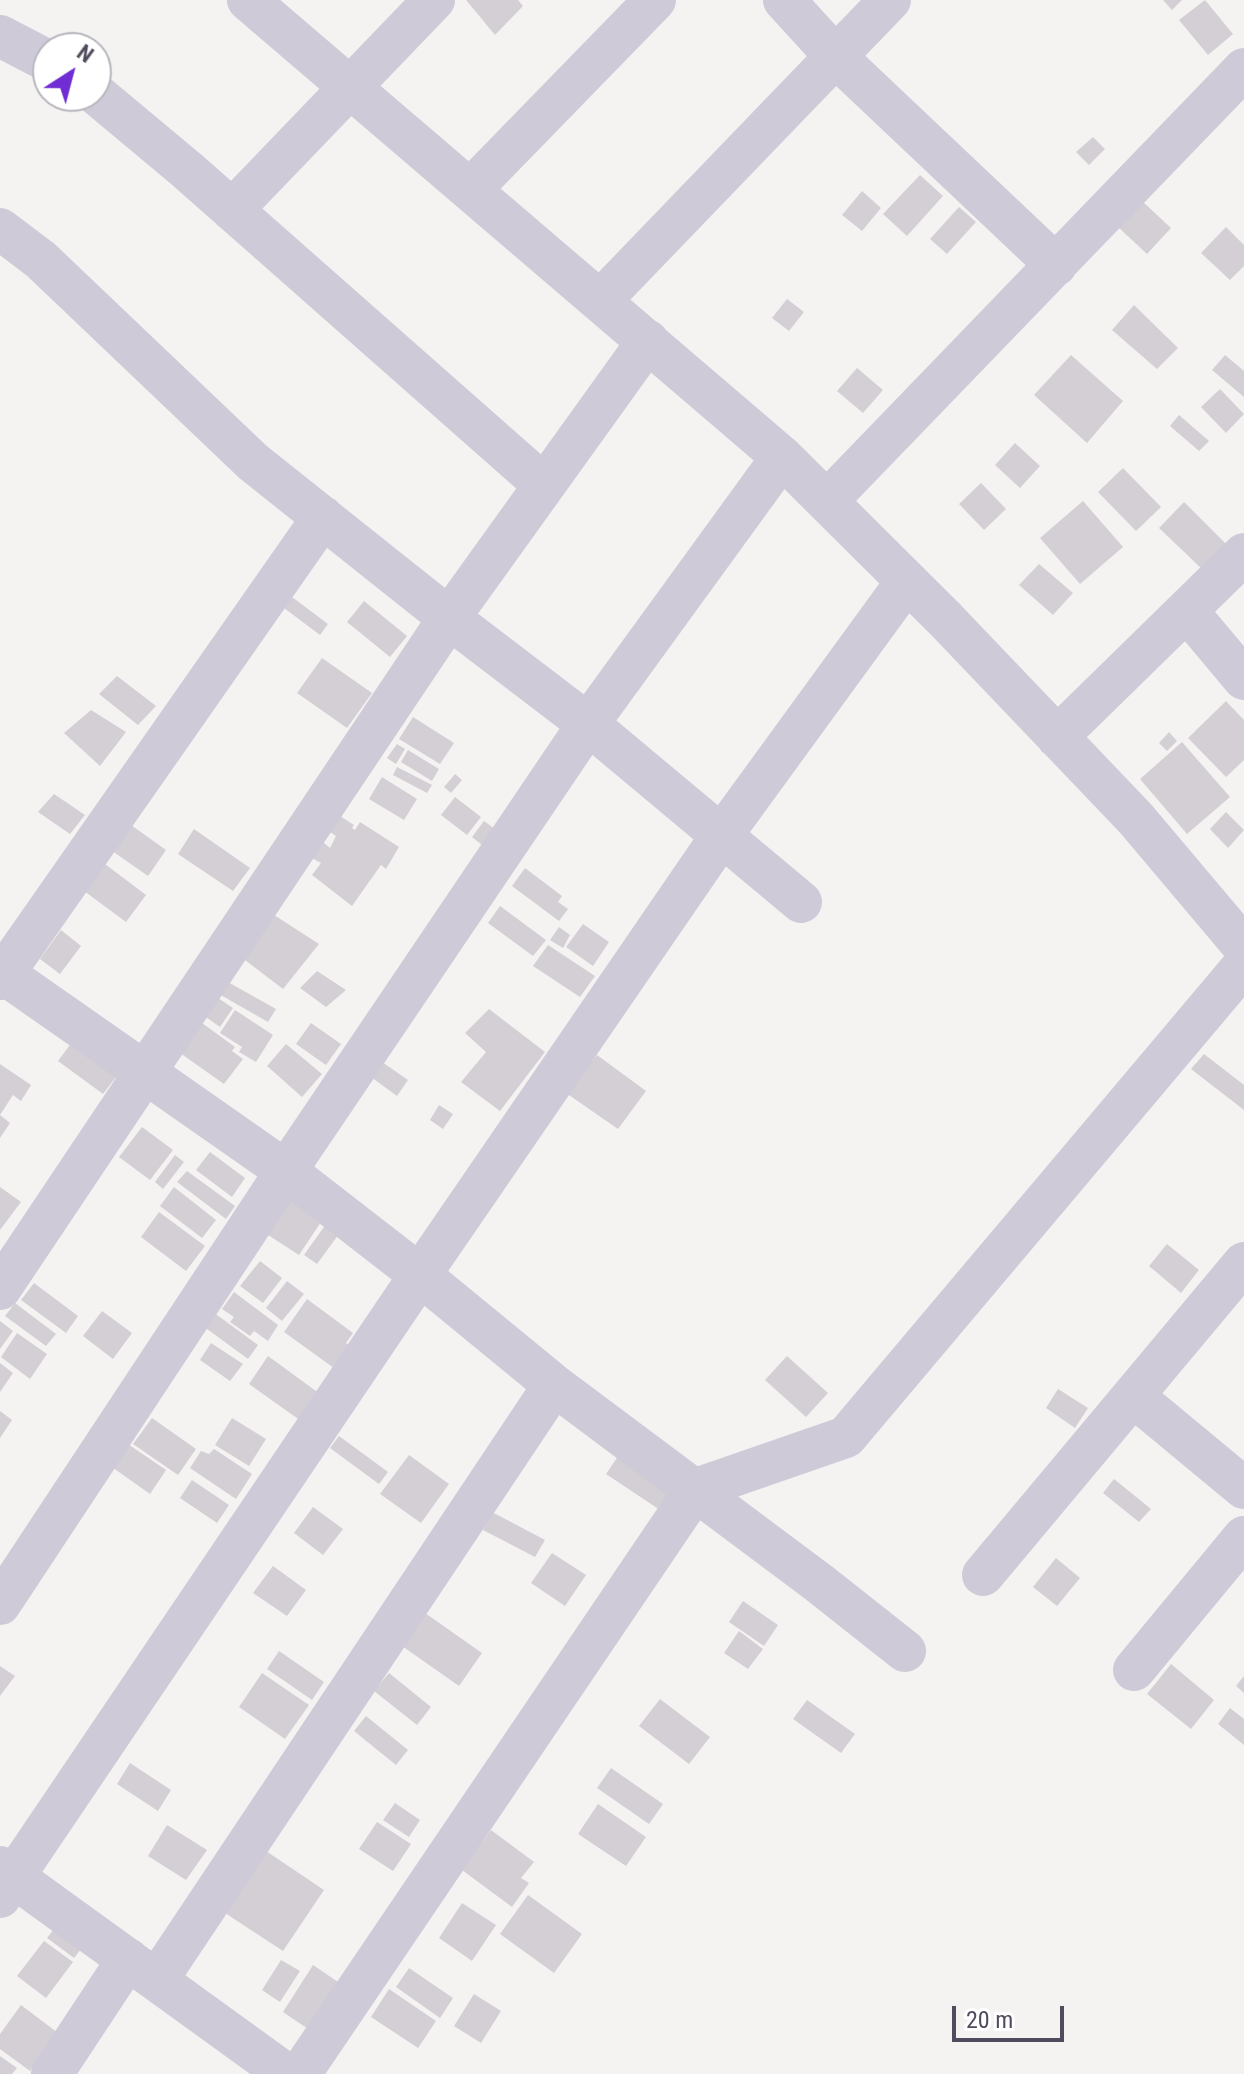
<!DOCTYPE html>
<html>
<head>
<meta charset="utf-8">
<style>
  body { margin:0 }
  #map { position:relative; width:1244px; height:2074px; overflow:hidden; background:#f4f3f2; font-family:"Roboto Condensed",sans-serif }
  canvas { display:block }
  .north { position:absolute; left:32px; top:32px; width:80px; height:80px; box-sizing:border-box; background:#fff; border:2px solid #b9b7be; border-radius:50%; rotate:36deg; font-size:22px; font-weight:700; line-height:32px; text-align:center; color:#514b5d }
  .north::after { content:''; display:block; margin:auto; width:28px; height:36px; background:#6f2dd3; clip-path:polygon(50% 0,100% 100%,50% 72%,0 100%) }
  .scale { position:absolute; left:952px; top:2006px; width:112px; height:36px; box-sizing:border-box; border:4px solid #514b5d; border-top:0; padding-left:10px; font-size:24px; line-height:28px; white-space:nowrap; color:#514b5d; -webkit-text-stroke:6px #fff; paint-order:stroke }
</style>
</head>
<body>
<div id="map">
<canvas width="1244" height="2074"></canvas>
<div class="north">N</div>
<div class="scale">20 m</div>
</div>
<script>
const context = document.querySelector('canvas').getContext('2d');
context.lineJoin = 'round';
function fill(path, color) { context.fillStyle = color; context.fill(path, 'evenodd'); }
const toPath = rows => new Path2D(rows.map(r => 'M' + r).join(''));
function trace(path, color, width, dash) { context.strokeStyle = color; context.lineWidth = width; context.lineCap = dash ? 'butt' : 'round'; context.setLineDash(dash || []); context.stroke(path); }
fill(toPath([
  [466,0,518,0,523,6,495,35],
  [1163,0,1182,0,1172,10],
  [1205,0,1233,34,1208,55,1179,20],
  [1093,137,1105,149,1089,165,1076,152],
  [920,175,943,196,907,236,883,214],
  [862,191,881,208,862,231,842,215],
  [1142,201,1171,228,1147,254,1117,226],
  [959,207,976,222,947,254,930,239],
  [1226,227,1244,245,1244,266,1230,280,1201,253],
  [787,299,804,312,789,331,772,318],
  [1134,305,1178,348,1157,369,1112,330],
  [1071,355,1123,401,1087,443,1034,395],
  [1225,355,1244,371,1244,397,1212,370],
  [857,368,883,390,863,413,837,391],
  [1220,389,1244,414,1226,433,1201,407],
  [1179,415,1209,441,1199,451,1170,426],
  [1015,443,1040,466,1020,488,995,465],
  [1123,468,1161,507,1136,531,1098,492],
  [981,483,1006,509,984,530,959,504],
  [1083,501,1123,547,1080,584,1040,538],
  [1184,502,1227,545,1203,570,1159,528],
  [1039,564,1073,593,1053,615,1019,585],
  [288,594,328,624,320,635,280,605],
  [364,601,407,636,390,657,347,622],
  [322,658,372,693,347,728,297,693],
  [117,676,156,706,138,725,99,694],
  [1226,701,1244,720,1244,760,1226,777,1188,738],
  [91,710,126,732,100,766,64,733],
  [413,717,454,743,440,764,399,739],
  [1169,732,1177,741,1167,751,1159,743],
  [1182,742,1230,797,1187,834,1140,779],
  [397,744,405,749,396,764,387,758],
  [408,750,439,769,432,781,401,762],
  [397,767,432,785,427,793,393,775],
  [455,774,462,780,451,793,444,787],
  [382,777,417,799,404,820,369,799],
  [54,794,85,815,70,834,38,812],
  [455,797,481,817,467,835,441,815],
  [1226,812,1244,830,1228,848,1210,829],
  [340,816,354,825,352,828,355,830,360,822,399,847,386,869,381,865,352,906,312,875,321,863,306,855,318,838,330,848,336,836,330,832],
  [124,820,166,850,148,876,105,846],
  [484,821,495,829,482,845,472,837],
  [194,829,250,868,233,891,178,854],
  [101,861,146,895,126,922,80,888],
  [525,868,562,896,558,902,568,909,559,921,512,886],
  [500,906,546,940,533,956,488,923],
  [271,913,319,944,283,989,241,957],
  [583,924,609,942,593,966,566,947],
  [559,927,570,935,563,948,550,940],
  [61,930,81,946,60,974,40,959],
  [548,945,595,976,580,997,533,966],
  [317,971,346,990,326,1007,300,988],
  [219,977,276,1009,268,1022,212,990],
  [215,996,233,1008,220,1027,203,1015],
  [489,1009,545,1052,500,1111,461,1082,486,1052,465,1033],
  [235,1010,273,1035,256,1062,239,1052,242,1047,220,1033],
  [202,1023,235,1047,232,1051,243,1059,224,1084,180,1053],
  [311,1023,341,1044,326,1065,296,1044],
  [78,1034,123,1068,103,1094,58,1061],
  [286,1044,322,1074,302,1097,267,1066],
  [1204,1054,1244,1085,1244,1110,1191,1069],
  [597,1055,646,1091,618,1129,566,1093],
  [382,1062,408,1080,397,1096,371,1077],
  [0,1064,31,1085,21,1101,13,1095,0,1115],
  [439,1105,453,1114,443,1129,430,1120],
  [0,1115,10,1123,0,1138],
  [142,1127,173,1150,150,1180,119,1157],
  [210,1152,245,1178,232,1197,196,1170],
  [175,1155,184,1162,163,1189,155,1182],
  [187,1171,235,1206,226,1219,177,1182],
  [0,1187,21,1202,0,1230],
  [174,1187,216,1220,202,1238,160,1206],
  [294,1195,325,1216,299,1255,268,1235],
  [159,1212,205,1246,186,1271,141,1237],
  [326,1224,339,1234,317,1264,304,1255],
  [1167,1244,1199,1270,1181,1293,1149,1266],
  [260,1261,282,1278,263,1303,240,1286],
  [287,1281,304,1294,282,1321,266,1308],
  [34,1283,78,1316,66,1333,21,1300],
  [234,1292,278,1325,268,1341,254,1331,250,1336,230,1322,234,1317,222,1309],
  [307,1299,353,1333,346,1343,354,1349,338,1371,284,1332],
  [15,1303,56,1334,46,1346,5,1316],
  [102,1311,132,1333,113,1359,83,1336],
  [213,1312,258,1345,248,1359,203,1326],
  [0,1321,13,1331,0,1349],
  [17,1333,47,1354,30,1379,1,1357],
  [211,1343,243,1364,230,1381,200,1360],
  [268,1356,320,1394,301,1421,249,1384],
  [787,1356,828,1393,806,1417,765,1380],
  [0,1363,13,1373,0,1392],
  [1058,1389,1088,1408,1075,1428,1046,1408],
  [0,1411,12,1420,0,1438],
  [152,1418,196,1449,178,1475,133,1444],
  [232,1418,266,1439,249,1466,215,1445],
  [339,1436,388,1472,379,1484,330,1448],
  [125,1442,166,1470,150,1494,109,1465],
  [625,1446,678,1483,660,1510,606,1474],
  [214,1449,252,1474,236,1499,190,1468,201,1451,209,1454],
  [409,1455,449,1484,421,1523,380,1494],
  [1114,1479,1151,1509,1139,1522,1103,1493],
  [192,1480,229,1505,217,1523,180,1498],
  [313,1507,343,1529,323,1555,294,1533],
  [492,1512,545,1540,535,1557,483,1530],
  [552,1553,586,1575,565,1606,531,1583],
  [1056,1558,1080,1578,1057,1606,1033,1587],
  [273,1566,306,1590,287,1616,253,1593],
  [743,1601,778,1625,764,1646,729,1622],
  [425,1613,482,1653,459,1686,402,1646],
  [739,1631,763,1649,748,1669,724,1653],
  [279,1651,324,1682,312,1700,267,1669],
  [1171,1664,1214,1700,1191,1729,1147,1694],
  [0,1666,15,1676,0,1696],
  [262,1673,309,1705,285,1739,239,1707],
  [389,1673,431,1707,417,1725,374,1691],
  [1244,1676,1244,1693,1236,1686],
  [660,1699,710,1737,689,1764,639,1726],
  [807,1700,855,1734,841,1753,793,1719],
  [1230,1708,1244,1719,1244,1745,1218,1724],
  [366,1716,408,1750,396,1765,354,1731],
  [130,1763,171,1790,158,1811,117,1784],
  [611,1768,663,1804,649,1824,597,1788],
  [395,1803,420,1820,409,1837,383,1820],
  [598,1804,646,1837,626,1866,578,1834],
  [377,1822,411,1844,393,1871,359,1849],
  [167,1825,207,1850,186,1880,148,1856],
  [491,1830,534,1862,521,1878,529,1883,512,1907,462,1870],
  [266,1851,324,1890,283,1951,225,1913],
  [528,1895,582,1934,554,1973,500,1934],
  [462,1903,496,1925,472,1961,439,1938],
  [61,1920,88,1940,74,1958,47,1938],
  [44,1941,73,1962,46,1998,17,1976],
  [281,1960,300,1971,280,2002,262,1990],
  [313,1965,341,1984,311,2031,283,2012],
  [409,1968,453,1998,440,2018,396,1987],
  [389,1989,436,2021,418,2048,371,2017],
  [474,1994,501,2011,481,2043,454,2026],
  [21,2005,58,2033,30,2071,0,2049,0,2034],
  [0,2056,17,2068,12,2074,0,2074]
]), '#d3cfd5');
trace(toPath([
  [248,0,782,457,946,620,1136,819,1244,947],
  [784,0,836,57,1056,265],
  [0,36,48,61],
  [96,94,187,170,544,485],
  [470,190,655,0],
  [232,210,434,0],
  [0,229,41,260,253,462,449,618,588,724,801,902],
  [600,301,890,0],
  [827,501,1244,69],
  [1187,611,1244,679],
  [1057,737,1244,554],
  [0,971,286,1171,420,1275,554,1385,819,1583,905,1651],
  [0,979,323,517],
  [0,1289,449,618,648,341],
  [1133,1396,1244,1488],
  [983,1575,1244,1263],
  [0,1604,286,1171,588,724,782,457],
  [1134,1670,1244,1537],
  [0,1867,286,2074],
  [0,1897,420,1275,722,835,907,581],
  [157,1980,554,1385],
  [52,2074,128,1959],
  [300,2074,696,1489,846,1437,1244,965]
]), '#cecad7', 42);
</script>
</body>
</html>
